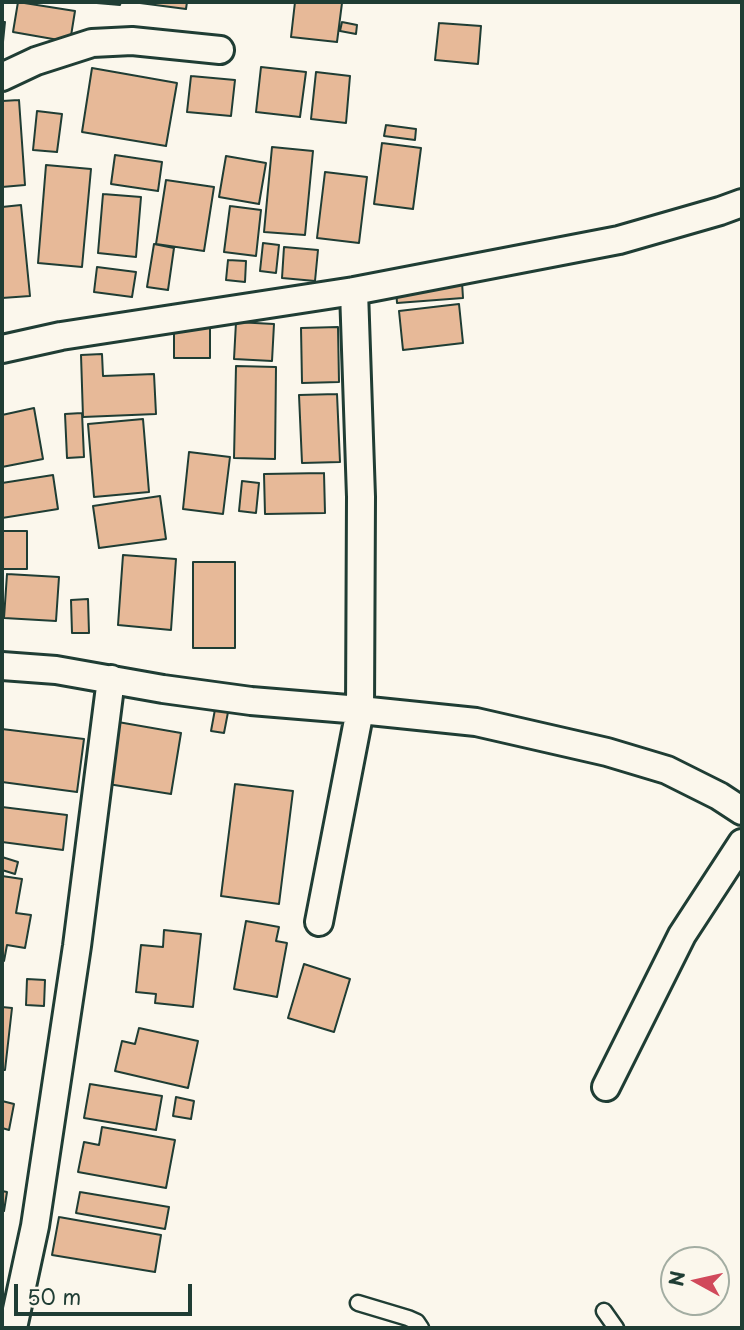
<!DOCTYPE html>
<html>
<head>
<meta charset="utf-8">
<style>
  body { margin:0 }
  #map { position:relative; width:744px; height:1330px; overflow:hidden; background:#fbf7ec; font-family:"Playpen Sans",sans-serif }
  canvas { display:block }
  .frame { position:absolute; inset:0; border:4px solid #1f3d34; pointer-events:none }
  .north { position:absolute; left:660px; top:1246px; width:70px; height:70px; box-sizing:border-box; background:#fbf7ec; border:2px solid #a3ada2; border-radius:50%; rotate:278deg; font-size:19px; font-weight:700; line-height:28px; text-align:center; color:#1f3d34 }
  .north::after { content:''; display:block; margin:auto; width:24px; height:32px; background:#d1495b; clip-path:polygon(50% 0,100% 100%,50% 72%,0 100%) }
  .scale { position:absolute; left:14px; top:1284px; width:178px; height:32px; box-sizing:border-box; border:4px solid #1f3d34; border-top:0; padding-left:9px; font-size:21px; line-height:24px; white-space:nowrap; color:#1f3d34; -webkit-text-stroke:5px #fbf7ec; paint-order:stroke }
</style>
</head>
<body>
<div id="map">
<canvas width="744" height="1330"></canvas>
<div class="frame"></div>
<div class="north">N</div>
<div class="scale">50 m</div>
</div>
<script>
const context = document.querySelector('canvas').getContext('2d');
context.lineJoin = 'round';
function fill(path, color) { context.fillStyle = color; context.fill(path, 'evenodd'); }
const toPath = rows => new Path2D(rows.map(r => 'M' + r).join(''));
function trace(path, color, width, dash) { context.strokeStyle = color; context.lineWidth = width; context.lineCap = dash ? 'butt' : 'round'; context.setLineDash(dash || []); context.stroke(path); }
const building = toPath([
  [18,2,75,11,70,42,13,32,18,2],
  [85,2,121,2,120,5,85,2],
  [140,2,187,2,186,9,140,3,140,2],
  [295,2,342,3,337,42,291,37,295,2],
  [2,22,5,22,2,52,2,22],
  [342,22,357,25,356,34,340,31,342,22],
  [439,23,481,26,478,64,435,60,439,23],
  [261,67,306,72,300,117,256,112,261,67],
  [92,68,177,83,166,146,82,132,92,68],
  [316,72,350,76,346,123,311,119,316,72],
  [191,76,235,80,231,116,187,112,191,76],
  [19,100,25,185,2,187,2,101,19,100],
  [37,111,62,114,57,152,33,150,37,111],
  [386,125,416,129,415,140,384,136,386,125],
  [382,143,421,148,413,209,374,204,382,143],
  [272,147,313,151,305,235,264,232,272,147],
  [115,155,162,162,158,191,111,184,115,155],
  [226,156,266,163,259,204,219,197,226,156],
  [46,165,91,169,82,267,38,263,46,165],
  [325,172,367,177,359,243,317,238,325,172],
  [166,180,214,187,204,251,156,244,166,180],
  [103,194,141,197,136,257,98,253,103,194],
  [21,205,30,296,2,298,2,207,21,205],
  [230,206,261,210,256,256,224,252,230,206],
  [263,243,279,245,276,273,260,271,263,243],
  [154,244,174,248,168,290,147,287,154,244],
  [284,247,318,250,315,281,282,278,284,247],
  [228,260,246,261,245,282,226,280,228,260],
  [97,267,136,272,132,297,94,292,97,267],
  [462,282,463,298,397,303,396,287,462,282],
  [459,304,463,343,403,350,399,311,459,304],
  [236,322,274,324,272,361,234,359,236,322],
  [174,327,210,327,210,358,174,358,174,327],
  [338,327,339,382,302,383,301,328,338,327],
  [102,354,103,376,154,374,156,414,83,417,81,355,102,354],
  [236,366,276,367,275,459,234,458,236,366],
  [337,394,340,462,302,463,299,395,337,394],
  [34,408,43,459,2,467,2,415,34,408],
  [82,413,84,457,67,458,65,414,82,413],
  [143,419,149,492,94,497,88,424,143,419],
  [189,452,230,457,223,514,183,509,189,452],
  [324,473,325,513,265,514,264,474,324,473],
  [53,475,58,509,2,518,2,483,53,475],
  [242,481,259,483,256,513,239,511,242,481],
  [160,496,166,539,99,548,93,506,160,496],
  [2,531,27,531,27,569,2,569,2,531],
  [123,555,176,559,171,630,118,625,123,555],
  [193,562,235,562,235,648,193,648,193,562],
  [7,574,59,577,56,621,4,618,7,574],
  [88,599,89,633,72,633,71,600,88,599],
  [216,704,229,707,224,733,211,731,216,704],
  [118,722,181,733,171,794,108,784,118,722],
  [2,729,84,739,77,792,2,782,2,729],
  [235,784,293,791,279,904,221,896,235,784],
  [2,807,67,815,63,850,2,842,2,807],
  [2,857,18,862,15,874,2,870,2,857],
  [2,876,22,879,16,913,31,915,25,948,7,945,4,961,2,961,2,876],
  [246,921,279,927,276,941,287,943,277,997,234,989,246,921],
  [164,930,201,934,193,1007,155,1003,156,994,136,992,141,945,163,947,164,930],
  [304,964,350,979,334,1032,288,1018,304,964],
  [27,979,45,980,44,1006,26,1005,27,979],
  [2,1007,12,1008,5,1070,2,1070,2,1007],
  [139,1028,198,1041,188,1088,115,1071,122,1041,135,1044,139,1028],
  [90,1084,162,1096,156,1130,84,1118,90,1084],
  [176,1097,194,1101,191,1119,173,1116,176,1097],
  [2,1101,14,1104,9,1130,2,1128,2,1101],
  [102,1127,175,1140,166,1188,78,1172,84,1142,99,1145,102,1127],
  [2,1191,7,1192,4,1211,2,1211,2,1191],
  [80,1192,169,1207,165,1229,76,1213,80,1192],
  [59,1217,161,1235,155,1272,52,1255,59,1217]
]);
fill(building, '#e7b998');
trace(building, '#1f3d34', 2);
const service = toPath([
  [358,1303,408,1318,417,1322,421,1328],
  [604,1311,616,1328]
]);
const minor = toPath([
  [2,77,36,61,92,43,132,41,220,50],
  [2,349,61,336,354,291,619,240,720,211,742,203],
  [2,666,56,670,163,689,251,701,360,710,476,722,607,752,667,770,719,796,742,811],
  [319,922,360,710,361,497,354,291],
  [606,1087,682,935,742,843],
  [13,1328,35,1226,77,946,111,679]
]);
trace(service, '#1f3d34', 19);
trace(minor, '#1f3d34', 32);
trace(service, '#fbf7ec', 14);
trace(minor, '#fbf7ec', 26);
</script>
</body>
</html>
